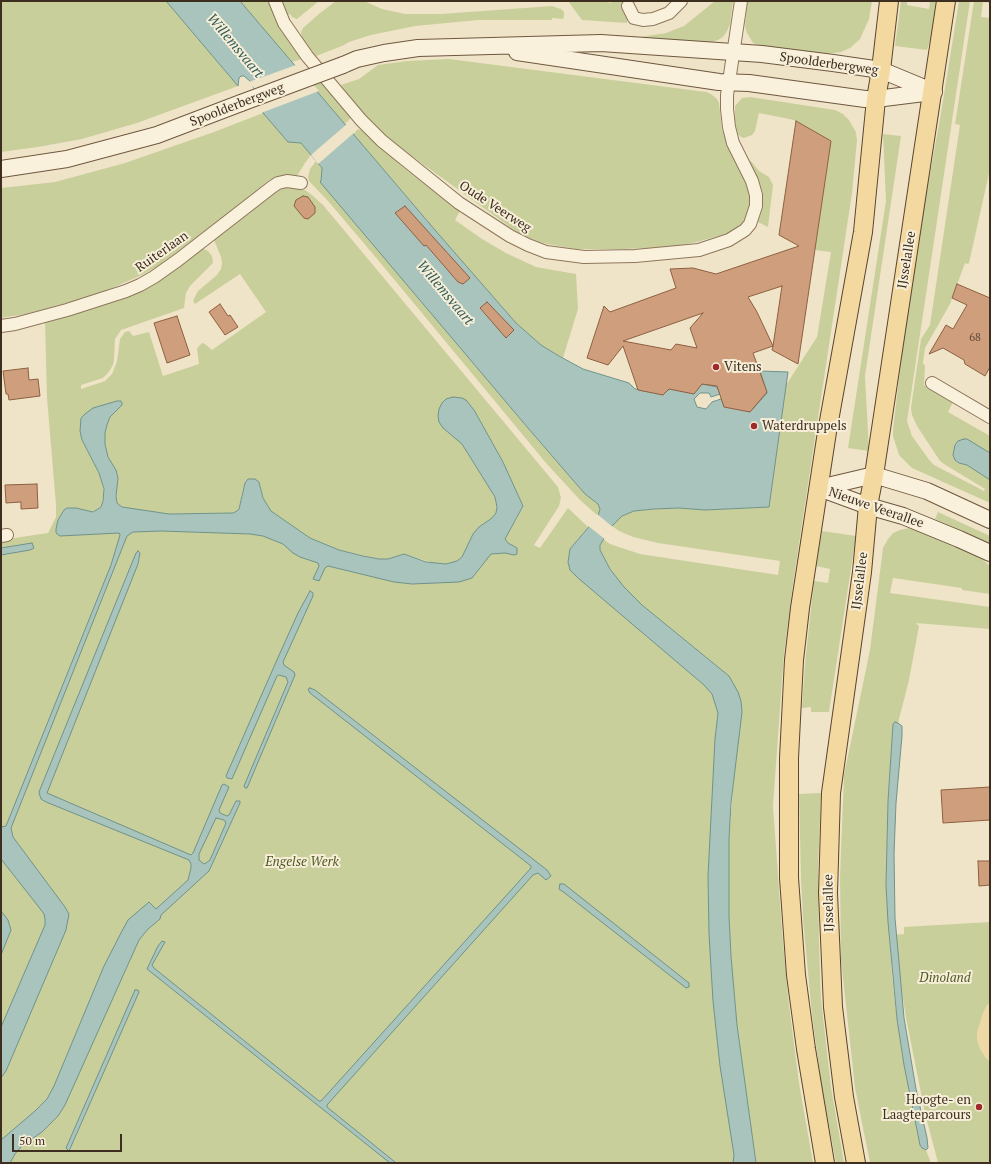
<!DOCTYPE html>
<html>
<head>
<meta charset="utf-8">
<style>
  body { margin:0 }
  #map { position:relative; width:991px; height:1164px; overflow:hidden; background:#f0e4c8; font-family:"PT Serif",serif }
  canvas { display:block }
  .frame { position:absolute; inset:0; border:2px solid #3d2e20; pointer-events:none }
  .scale { position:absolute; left:12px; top:1134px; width:110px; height:18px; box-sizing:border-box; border:2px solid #3d2e20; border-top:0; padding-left:5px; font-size:12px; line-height:14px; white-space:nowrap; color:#3d2e20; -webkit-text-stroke:3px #f7eed8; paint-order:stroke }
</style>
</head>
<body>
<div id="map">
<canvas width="991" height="1164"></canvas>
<div class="frame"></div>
<div class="scale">50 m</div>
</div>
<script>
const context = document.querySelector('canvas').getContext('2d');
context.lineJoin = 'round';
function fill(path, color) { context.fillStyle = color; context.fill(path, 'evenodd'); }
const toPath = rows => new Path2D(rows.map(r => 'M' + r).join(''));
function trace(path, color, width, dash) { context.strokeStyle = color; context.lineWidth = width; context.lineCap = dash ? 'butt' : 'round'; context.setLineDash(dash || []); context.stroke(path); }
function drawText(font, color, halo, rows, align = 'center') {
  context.font = font + ' "PT Serif",serif'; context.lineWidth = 4; context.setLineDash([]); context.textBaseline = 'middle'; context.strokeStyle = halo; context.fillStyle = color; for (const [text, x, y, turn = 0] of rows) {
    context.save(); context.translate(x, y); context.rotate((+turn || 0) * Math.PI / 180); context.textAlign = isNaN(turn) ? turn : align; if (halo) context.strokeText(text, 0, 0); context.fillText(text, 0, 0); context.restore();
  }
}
fill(toPath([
  [1,1,166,1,238,86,137,123,82,139,38,147,1,152],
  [240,1,269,1,279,26,287,39,302,59,292,62],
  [282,1,319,1,297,19,292,17,290,14,287,15],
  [336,1,364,1,382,9,405,14,441,14,552,6,561,9,564,12,564,17,563,19,552,18,552,20,478,20,415,26,371,35,349,42,342,46,316,56,302,39,301,32,303,28,320,13],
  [568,1,604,1,611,3,611,1,621,1,627,18,627,23,582,20],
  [715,1,733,1,730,24,727,31,723,37,718,40,709,43,641,38,641,37,666,33,684,26],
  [747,1,872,1,869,19,860,39,850,48,841,52,826,54,760,46,753,43,747,33,745,27],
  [901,1,907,1,907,5,929,9,930,1,936,1,933,31,927,50,895,46],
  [959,1,970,1,907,421,912,436,930,461,934,465,984,491,985,489,944,464,940,461,917,426,912,415,911,408,921,339,930,325,960,125,955,124,974,1,990,1,990,3,983,2,981,17,990,18,990,169,969,263,968,264,965,263,950,304,925,348,923,363,925,366,924,385,953,402,948,412,990,436,990,453,967,440,964,439,957,442,953,455,957,462,968,465,990,480,990,503,912,468,899,455,893,436,893,429,912,271,940,119],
  [449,59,706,92,711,94,717,99,719,103,722,130,731,151,745,178,750,194,750,203,745,220,738,228,729,233,697,242,672,247,624,249,576,249,547,244,536,241,517,232,384,136,360,111,341,85,359,79,378,65,407,61],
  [311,69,350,116,350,119,345,124,301,73],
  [750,97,835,110,843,114,849,120,856,132,857,140,852,193,794,577,784,653,773,806,782,931,789,1005,799,1083,813,1163,756,1163,737,1025,731,956,729,916,729,839,735,764,729,676,642,605,624,587,610,569,600,550,600,545,603,539,610,544,640,554,778,575,780,561,658,543,633,537,619,531,612,526,622,516,634,511,654,509,679,508,705,510,769,507,786,385,817,337,831,252,815,250,831,141,794,120,759,113,755,131,752,135,744,138,741,137,738,134,735,121,735,106,742,98],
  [263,113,288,142,301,143,311,155,305,163,297,176,276,177,269,180,229,213,158,266,142,275,105,291,81,299,26,314,1,318,1,188,55,182,125,163,214,132],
  [358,129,363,130,405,169,460,211,455,220,482,239,506,253,536,267,576,274,578,309,563,358,541,345,516,323,435,230,353,134],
  [883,134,901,136,865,376,869,451,848,448,886,201],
  [316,161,322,168,321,181,528,428,585,494,598,504,600,509,598,516,579,499,546,463,378,260,328,201,309,181,308,177,310,169],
  [751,161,759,171,769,177,773,185,768,227,758,222,763,207,763,194,760,183,749,162],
  [290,186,305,190,312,195,323,205,558,487,561,498,559,506,534,545,540,548,568,508,588,527,570,549,724,688,717,890,742,1163,1,1163,1,551,33,544,32,544,1,548,1,540,48,533,56,517,56,505,47,398,45,322,85,311,133,294,201,249,204,249,208,251,212,256,213,263,190,286,186,293,184,308,121,330,115,339,114,360,113,365,108,373,103,378,81,385,81,389,105,381,112,374,117,361,120,339,125,332,129,331,133,336,149,332,163,376,199,364,197,349,199,346,202,343,205,344,212,350,266,312,240,274,195,304,193,301,198,291,217,275,221,269,222,263,221,257,214,240,216,237,278,190],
  [122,403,122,405,110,417,107,425,105,433,105,444,108,457,116,470,118,478,116,491,117,503,122,507,127,509,169,514,233,513,237,512,239,509,243,488,259,482,263,498,271,511,310,538,339,550,379,559,388,559,404,554,433,563,446,564,452,563,457,561,462,557,479,527,492,518,496,513,497,507,495,497,462,444,454,435,447,432,474,410,503,462,523,506,516,520,509,531,448,575,310,549,254,522,58,520,64,510,76,508,93,512,101,506,104,494,102,483,99,473,82,440],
  [938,512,990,536,990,544,935,519],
  [909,528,927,534,978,556,990,566,990,594,962,590,962,588,893,578,890,593,990,607,990,629,916,623,919,626,909,680,898,723,893,724,888,801,886,885,892,975,897,1019,904,1065,920,1145,924,1150,926,1150,931,1163,870,1163,855,1088,841,960,840,877,844,775,870,650,883,548,888,539,893,533,900,530],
  [822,531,856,536,829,712,811,712,811,707,802,708,805,663,814,581,828,583,830,569,816,566],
  [821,793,818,869,819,945,821,999,831,1087,844,1163,836,1163,822,1089,812,1015,803,919,801,879,799,794],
  [990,922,990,1163,938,1163,925,1113,906,1018,893,935,904,934,904,927]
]), '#c9cf9b');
fill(toPath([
  [990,1003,990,1062,985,1057,980,1049,977,1040,977,1032,983,1013,987,1005]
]), '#ecd9a5');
const water = toPath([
  [166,1,240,1,435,230,516,323,541,345,559,356,583,369,629,383,635,389,664,393,672,387,702,384,717,387,720,394,711,397,709,393,700,393,694,399,697,407,706,409,712,402,721,399,750,412,767,393,760,371,788,372,769,507,705,510,679,508,654,509,634,511,622,516,612,526,600,545,600,550,610,569,624,587,642,605,729,676,738,692,741,701,742,712,731,803,729,839,729,916,731,956,737,1025,756,1163,733,1163,734,1155,720,1066,713,1001,709,934,708,876,715,739,718,713,712,694,704,685,578,578,570,570,568,562,570,549,598,516,600,509,598,504,585,494,528,428,320,182,321,181,322,168,301,143,288,142,263,113,262,106,251,82,244,76,241,76,239,78,238,86,166,1],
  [453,397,462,398,466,400,474,410,503,462,523,506,505,539,508,543,517,548,517,554,514,555,505,553,491,554,472,578,459,582,412,584,394,582,328,566,325,568,319,581,313,579,319,566,318,563,300,557,293,553,283,544,263,536,250,534,161,531,133,532,127,536,11,828,13,837,65,907,69,914,66,930,6,1071,1,1078,1,1027,45,925,45,919,44,914,38,906,1,859,1,827,6,826,111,565,120,535,119,533,60,536,56,533,56,529,58,520,64,510,67,508,76,508,93,512,101,507,103,501,104,489,99,473,82,440,80,431,81,418,85,414,93,408,117,401,121,401,122,403,122,405,110,417,107,425,105,433,105,444,108,457,116,470,118,478,116,496,117,503,122,507,169,514,233,513,237,511,239,509,245,483,248,479,255,479,259,482,263,498,271,511,310,538,339,550,363,556,379,559,388,559,404,554,426,562,446,564,457,561,462,557,473,534,479,527,492,518,496,513,497,507,495,497,462,444,443,428,439,422,438,416,439,409,442,403,446,399,453,397],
  [964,439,967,439,990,453,990,480,967,465,959,463,955,460,953,455,955,445,958,441,964,439],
  [32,543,34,548,30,550,1,555,1,548,32,543],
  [138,551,140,553,138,564,47,793,191,855,193,853,222,785,224,784,229,787,219,810,220,813,227,816,229,815,236,801,240,801,240,803,209,871,161,915,160,919,148,929,139,940,65,1105,58,1116,42,1132,22,1146,15,1154,10,1163,1,1163,1,1140,35,1111,47,1099,54,1086,104,966,123,929,128,920,149,902,156,909,188,880,191,868,191,864,189,860,46,802,41,799,40,796,39,792,136,553,138,551],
  [216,818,224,820,226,823,210,860,206,863,204,864,199,860,199,854,216,818],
  [310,591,313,593,313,596,283,662,284,665,294,672,295,675,247,788,245,788,244,786,288,682,286,677,279,675,277,676,232,779,227,778,226,776,276,662,298,613,310,591],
  [310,688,315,690,547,870,551,876,546,880,538,873,533,875,327,1105,327,1107,395,1162,395,1163,390,1163,147,969,158,946,162,941,165,942,152,965,154,968,319,1101,321,1101,531,868,531,866,310,693,308,689,310,688],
  [895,722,898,723,902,726,902,736,896,803,894,854,895,918,904,1018,916,1089,927,1138,928,1148,926,1150,922,1148,920,1145,904,1065,897,1019,888,922,886,885,888,801,893,724,895,722],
  [560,884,564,884,689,983,689,987,686,988,566,894,559,889,560,884],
  [1,911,8,920,11,930,1,955,1,911],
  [135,990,138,990,139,992,69,1151,66,1148,135,990]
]);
fill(water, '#a9c4bc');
trace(water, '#6f938a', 1);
fill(toPath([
  [296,65,319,91,261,113,260,106,254,88,249,82],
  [347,124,355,132,318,164,311,155],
  [597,514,614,528,606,540,587,525]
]), '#f0e4c8');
const building = toPath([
  [796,121,831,141,798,364,772,350,773,346,753,353,767,392,750,412,724,407,717,386,702,384,694,394,669,389,663,395,638,390,623,346,608,365,587,358,604,306,610,312,676,288,670,269,693,268,716,274,799,246,779,235,796,121],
  [782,286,773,346,757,312,748,297,782,286],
  [703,313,690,328,697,348,676,344,671,350,623,341,703,313],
  [303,196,308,197,315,207,315,213,308,219,304,218,294,206,296,200,303,196],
  [405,206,470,278,463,284,458,282,426,245,424,246,395,213,405,206],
  [957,284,990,298,990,367,985,376,965,364,964,360,943,348,929,354,946,325,953,329,967,305,952,298,957,284],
  [487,302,514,330,506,338,480,308,487,302],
  [220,304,228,316,230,315,238,327,225,335,209,312,220,304],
  [177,316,190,355,167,363,154,323,177,316],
  [28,368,29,380,38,379,40,396,9,400,8,394,6,394,3,371,28,368],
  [37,484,38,508,21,509,21,502,6,503,5,485,37,484],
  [990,787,990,820,943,823,941,790,990,787],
  [978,861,990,861,990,885,979,886,978,861]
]);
fill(building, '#cf9f7d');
trace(building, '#8d5f41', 1);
const minor = toPath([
  [275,1,284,23,307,56,361,120,382,141,459,203,510,236,528,245,546,252,584,257,635,256,699,250,729,240,745,230,750,224,756,206,756,195,752,181,733,143,729,127,727,109,727,95,741,1],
  [628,6,634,18,643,20,653,19,669,13,681,1],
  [1,326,15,324,67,310,126,291,140,285,154,277,178,260,272,187,278,183,287,181,301,183],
  [932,383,990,417],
  [1,536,7,535]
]);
const secondary = toPath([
  [517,52,719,82,749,83,865,99,876,99,932,92],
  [343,65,357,59,384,53,418,48,601,43,762,54,833,63,881,70,934,92],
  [1,169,67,159,157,135,241,103],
  [819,488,868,506,903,516,959,539,990,553],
  [819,488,874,475,927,491,990,520]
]);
const primary = toPath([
  [825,1163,806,1049,796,975,789,878,789,758,794,660,800,608,827,432,863,232,876,99,881,70,889,1],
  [856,1163,844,1097,833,1007,828,893,831,793,862,572,868,506,874,475,946,1]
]);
trace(minor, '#8d765c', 14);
trace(secondary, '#6f573f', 18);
trace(primary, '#5b4430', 20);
trace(minor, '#faf1dc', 12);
trace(secondary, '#faf1dc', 16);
trace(primary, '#f3d9a0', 18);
const secondaryBridge = toPath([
  [241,103,343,65]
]);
trace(secondaryBridge, '#6f573f', 18, []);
trace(secondaryBridge, '#faf1dc', 16);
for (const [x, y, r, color] of [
  [716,367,4,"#9e2a2b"],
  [754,426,4,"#9e2a2b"],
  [979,1107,4,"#9e2a2b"]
]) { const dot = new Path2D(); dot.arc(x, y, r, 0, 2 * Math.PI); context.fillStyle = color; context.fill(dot); trace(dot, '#f7eed8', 1.5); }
drawText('11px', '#624a37', null, [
  ["68",975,338]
]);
drawText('13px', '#3d2e20', '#f7eed8', [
  ["Spoolderbergweg",829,64,8],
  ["Spoolderbergweg",237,105,-21],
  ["Oude Veerweg",495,207,33],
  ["Ruiterlaan",162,252,-35],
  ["IJsselallee",907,260,-81],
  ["Nieuwe Veerallee",876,508,19],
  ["IJsselallee",860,581,-83],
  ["IJsselallee",829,903,-91]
]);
drawText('13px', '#3d2e20', '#f7eed8', [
  ["Vitens",724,367],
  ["Waterdruppels",762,426],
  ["Hoogte- en",971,1100,"right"],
  ["Laagteparcours",971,1115,"right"]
], 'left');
drawText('italic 13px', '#4d5a26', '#f7eed8', [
  ["Engelse Werk",302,862],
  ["Dinoland",945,978]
]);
drawText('italic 14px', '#2f5d5a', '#f7eed8', [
  ["Willemsvaart",235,46,50],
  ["Willemsvaart",445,293,50]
]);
</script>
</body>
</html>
